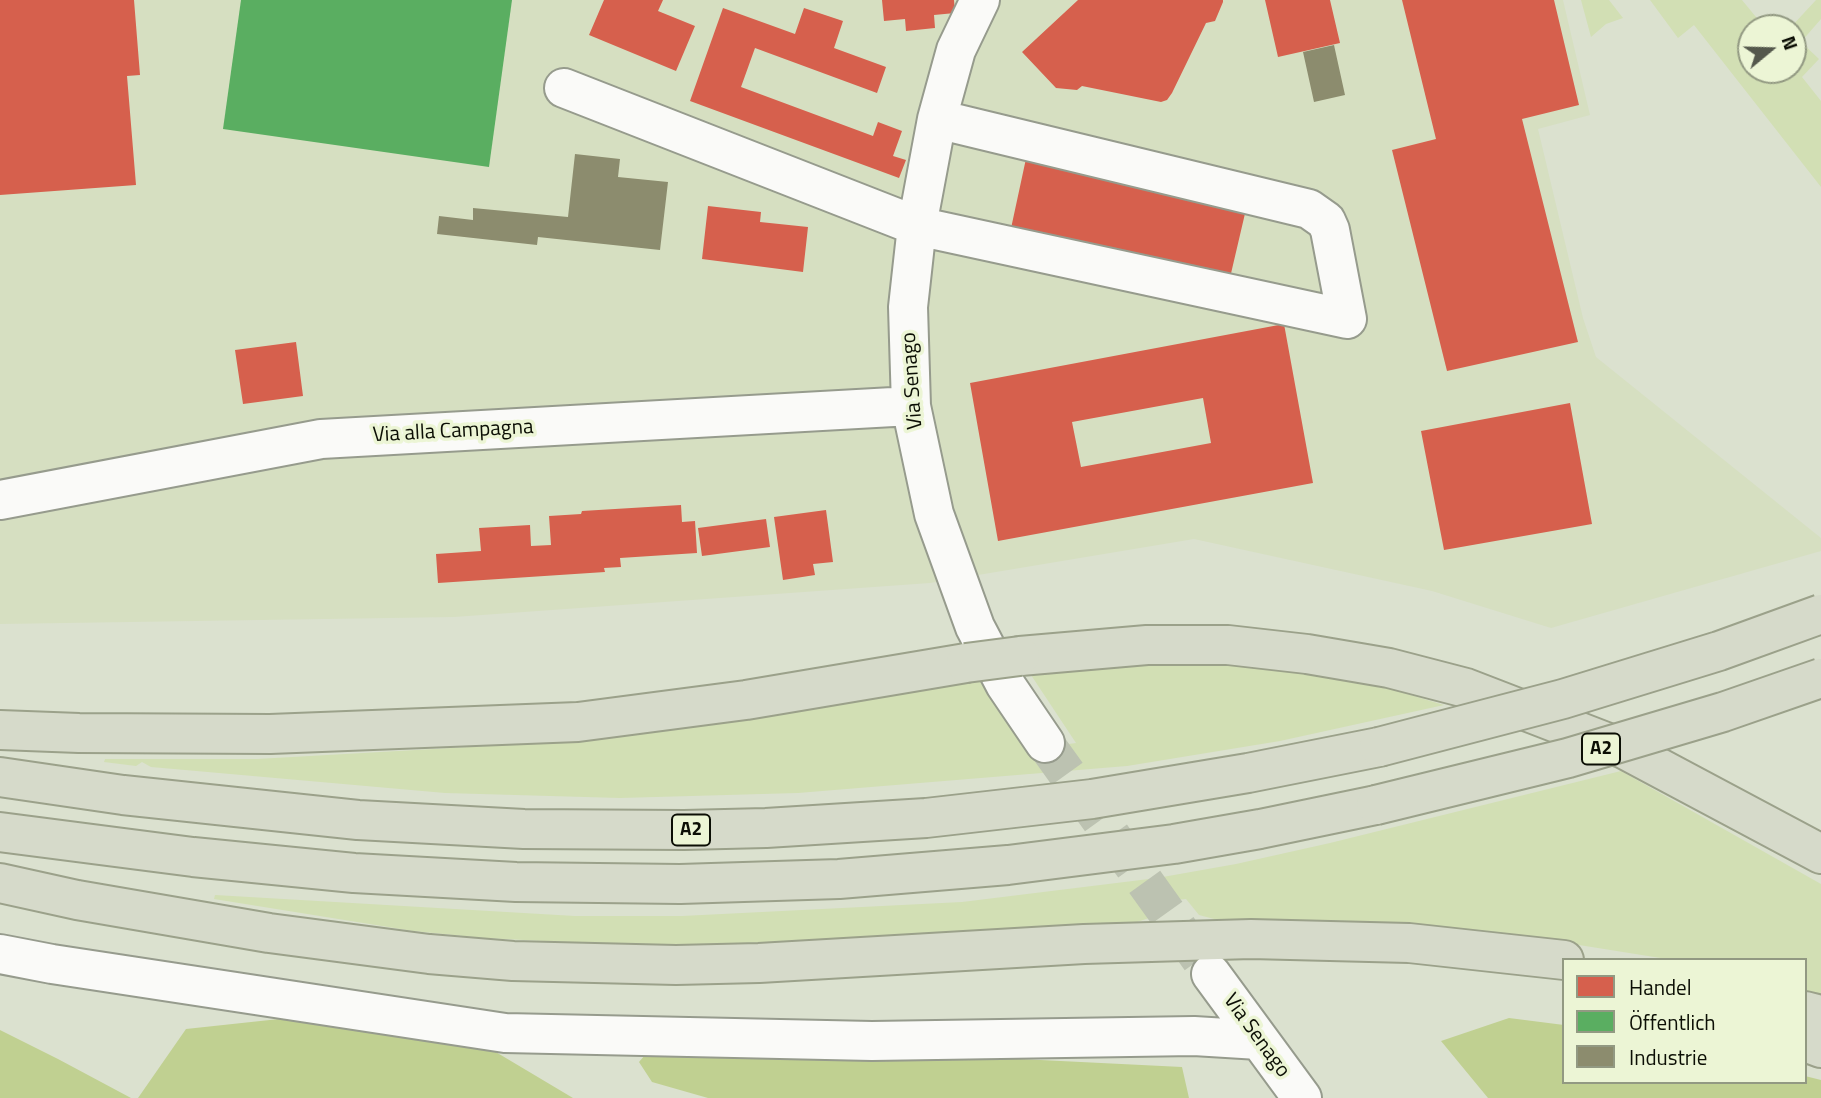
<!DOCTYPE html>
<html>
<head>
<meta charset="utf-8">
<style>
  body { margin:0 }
  #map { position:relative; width:1821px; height:1098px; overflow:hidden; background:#dbe1cf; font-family:"Titillium Web",sans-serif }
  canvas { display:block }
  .legend { position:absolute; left:1562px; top:958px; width:245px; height:126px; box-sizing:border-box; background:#ecf5d5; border:2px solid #929982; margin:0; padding:9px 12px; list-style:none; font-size:21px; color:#0c0f05 }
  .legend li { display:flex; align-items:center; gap:14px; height:35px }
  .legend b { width:35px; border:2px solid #929982 }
  .north { position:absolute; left:1737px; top:14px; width:70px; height:70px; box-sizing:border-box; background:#ecf5d5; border:2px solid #929982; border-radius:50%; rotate:71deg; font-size:19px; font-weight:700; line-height:28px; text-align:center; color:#0c0f05 }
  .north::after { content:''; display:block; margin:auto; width:24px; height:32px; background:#54584c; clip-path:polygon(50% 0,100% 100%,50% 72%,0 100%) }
</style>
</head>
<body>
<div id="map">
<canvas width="1821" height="1098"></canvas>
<ul class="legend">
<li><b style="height:19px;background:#d6604d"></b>Handel</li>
<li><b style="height:19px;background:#5aae61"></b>Öffentlich</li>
<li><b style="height:19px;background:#8c8c6e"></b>Industrie</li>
</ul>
<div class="north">N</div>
</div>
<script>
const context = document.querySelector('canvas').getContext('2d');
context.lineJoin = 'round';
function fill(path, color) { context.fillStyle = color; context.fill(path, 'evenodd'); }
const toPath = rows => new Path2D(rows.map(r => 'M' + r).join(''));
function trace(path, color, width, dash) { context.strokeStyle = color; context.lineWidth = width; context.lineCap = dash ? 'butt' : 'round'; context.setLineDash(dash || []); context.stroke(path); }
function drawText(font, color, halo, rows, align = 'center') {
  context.font = font + ' "Titillium Web",sans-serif'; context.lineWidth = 7; context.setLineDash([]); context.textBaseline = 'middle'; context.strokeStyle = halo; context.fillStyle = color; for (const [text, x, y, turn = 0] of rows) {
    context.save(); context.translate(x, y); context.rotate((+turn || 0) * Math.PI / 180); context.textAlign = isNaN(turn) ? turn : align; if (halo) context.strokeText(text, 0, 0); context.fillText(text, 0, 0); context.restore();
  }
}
fill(toPath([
  [0,0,1563,0,1590,115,1538,129,1583,318,1596,357,1821,538,1821,551,1551,628,1432,591,1194,539,930,583,454,617,0,624]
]), '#d6dfc1');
fill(toPath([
  [1581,0,1609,0,1623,18,1606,24,1591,37],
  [1650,0,1742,0,1765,28,1751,28,1751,70,1793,70,1793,28,1790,28,1816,0,1821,0,1821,19,1801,42,1819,59,1802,77,1821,101,1821,187,1694,25,1678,38],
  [1180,663,1234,665,1289,671,1394,690,1444,705,1280,741,1127,766,798,793,620,798,445,793,151,767,142,762,136,766,104,762,105,759,257,759,522,744,610,735,984,681,1032,749,1076,743,1031,675,1131,664],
  [1621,771,1821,884,1821,996,1805,992,1805,960,1673,960,1504,933,1420,925,1349,921,1218,920,1199,915,1186,899,1145,903,1155,916,1137,922,881,940,665,947,484,938,413,931,214,899,215,895,575,916,682,916,962,902,1157,878,1236,864,1330,843]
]), '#d2dfb4');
fill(toPath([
  [1509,1018,1564,1025,1564,1082,1805,1082,1805,1076,1821,1080,1821,1098,1488,1098,1441,1041],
  [279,1019,479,1042,573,1098,138,1098,186,1029],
  [0,1030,58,1059,131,1098,0,1098],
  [651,1048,1000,1058,1182,1067,1189,1098,708,1098,652,1082,639,1062]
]), '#c0d091');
fill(toPath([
  [0,0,134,0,140,75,127,76,136,185,0,195],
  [604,0,663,0,658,11,695,26,676,71,589,35],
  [882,0,954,0,955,13,934,15,935,28,906,31,905,19,884,21],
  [1078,0,1223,0,1223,2,1215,21,1206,23,1172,93,1167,100,1161,102,1082,86,1077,90,1056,88,1022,52],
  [1265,0,1330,0,1340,43,1278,57],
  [1402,0,1554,0,1579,105,1522,119,1578,342,1447,371,1392,150,1436,139],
  [723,8,795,34,804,8,843,21,834,48,886,67,877,93,755,48,741,87,873,136,878,122,902,131,893,156,906,160,899,178,690,101],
  [1027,154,1247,205,1229,282,1010,233],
  [708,206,761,212,760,222,808,227,803,272,702,259],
  [1284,324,1313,483,998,541,970,383],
  [1203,398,1211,443,1081,467,1072,422],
  [296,342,303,396,243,404,235,350],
  [1570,403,1592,524,1444,550,1421,431],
  [681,505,682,522,695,521,697,553,620,558,621,567,604,568,605,572,438,583,436,554,481,551,479,528,530,525,531,546,551,545,549,516,581,514,582,511],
  [826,510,833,562,813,564,815,575,783,580,774,517],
  [766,519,770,547,702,556,698,528]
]), '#d6604d');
fill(toPath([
  [241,0,512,0,489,167,223,129]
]), '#5aae61');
fill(toPath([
  [1334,45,1345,95,1314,102,1303,52],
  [575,154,620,159,618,177,668,182,660,250,538,237,537,245,437,234,439,216,473,220,473,208,568,217]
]), '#8c8c6e');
trace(toPath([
  [1045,743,1203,963]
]), '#bcc2b1', 38, [38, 19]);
const minor = toPath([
  [980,0,956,50,937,119,917,226,908,307,911,406,934,514,975,627,1005,684,1045,743],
  [564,88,917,226,1347,319,1330,230,1326,221,1309,209,937,119],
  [0,500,321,439,911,406],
  [0,954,52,964,505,1033,872,1041,1194,1036,1259,1040],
  [1211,974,1302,1098]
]);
const highway = toPath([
  [1020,656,1147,645,1228,645,1307,654,1389,668,1466,688,1624,749,1821,854],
  [0,730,79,733,270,734,578,722,746,700,966,663],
  [0,777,123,795,358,820,524,829,684,830,766,828,926,818,1005,809,1092,799,1248,773,1379,747],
  [0,832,193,857,354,873,516,882,680,884,839,879,1008,865,1174,844,1260,829,1376,805],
  [0,883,77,900,269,933,429,954,513,961,676,965,759,963,1084,944,1251,939,1409,943,1564,960],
  [1805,1011,1821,1015],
  [1805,1042,1821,1048]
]);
trace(minor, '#969b8d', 42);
trace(highway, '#9ba18a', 42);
trace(minor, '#fafaf8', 38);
trace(highway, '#d6daca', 38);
const highwayBridge = toPath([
  [966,663,1020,656],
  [1379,747,1563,699,1719,651,1821,614],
  [1376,805,1568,758,1723,712,1821,678]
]);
trace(highwayBridge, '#9ba18a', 42, []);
trace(highwayBridge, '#d6daca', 38);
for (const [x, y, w] of [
  [1601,749,38],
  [691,830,38]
]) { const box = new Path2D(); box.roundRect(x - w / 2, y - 15.5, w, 31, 5); context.fillStyle = '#ecf5d5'; context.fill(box); trace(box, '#0c0f05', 2); }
drawText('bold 19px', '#0c0f05', null, [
  ["A2",1601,749],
  ["A2",691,830]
]);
drawText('21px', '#0c0f05', '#ecf5d5', [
  ["Via Senago",913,381,-94],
  ["Via alla Campagna",453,432,-3],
  ["Via Senago",1256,1036,54]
]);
</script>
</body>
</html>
